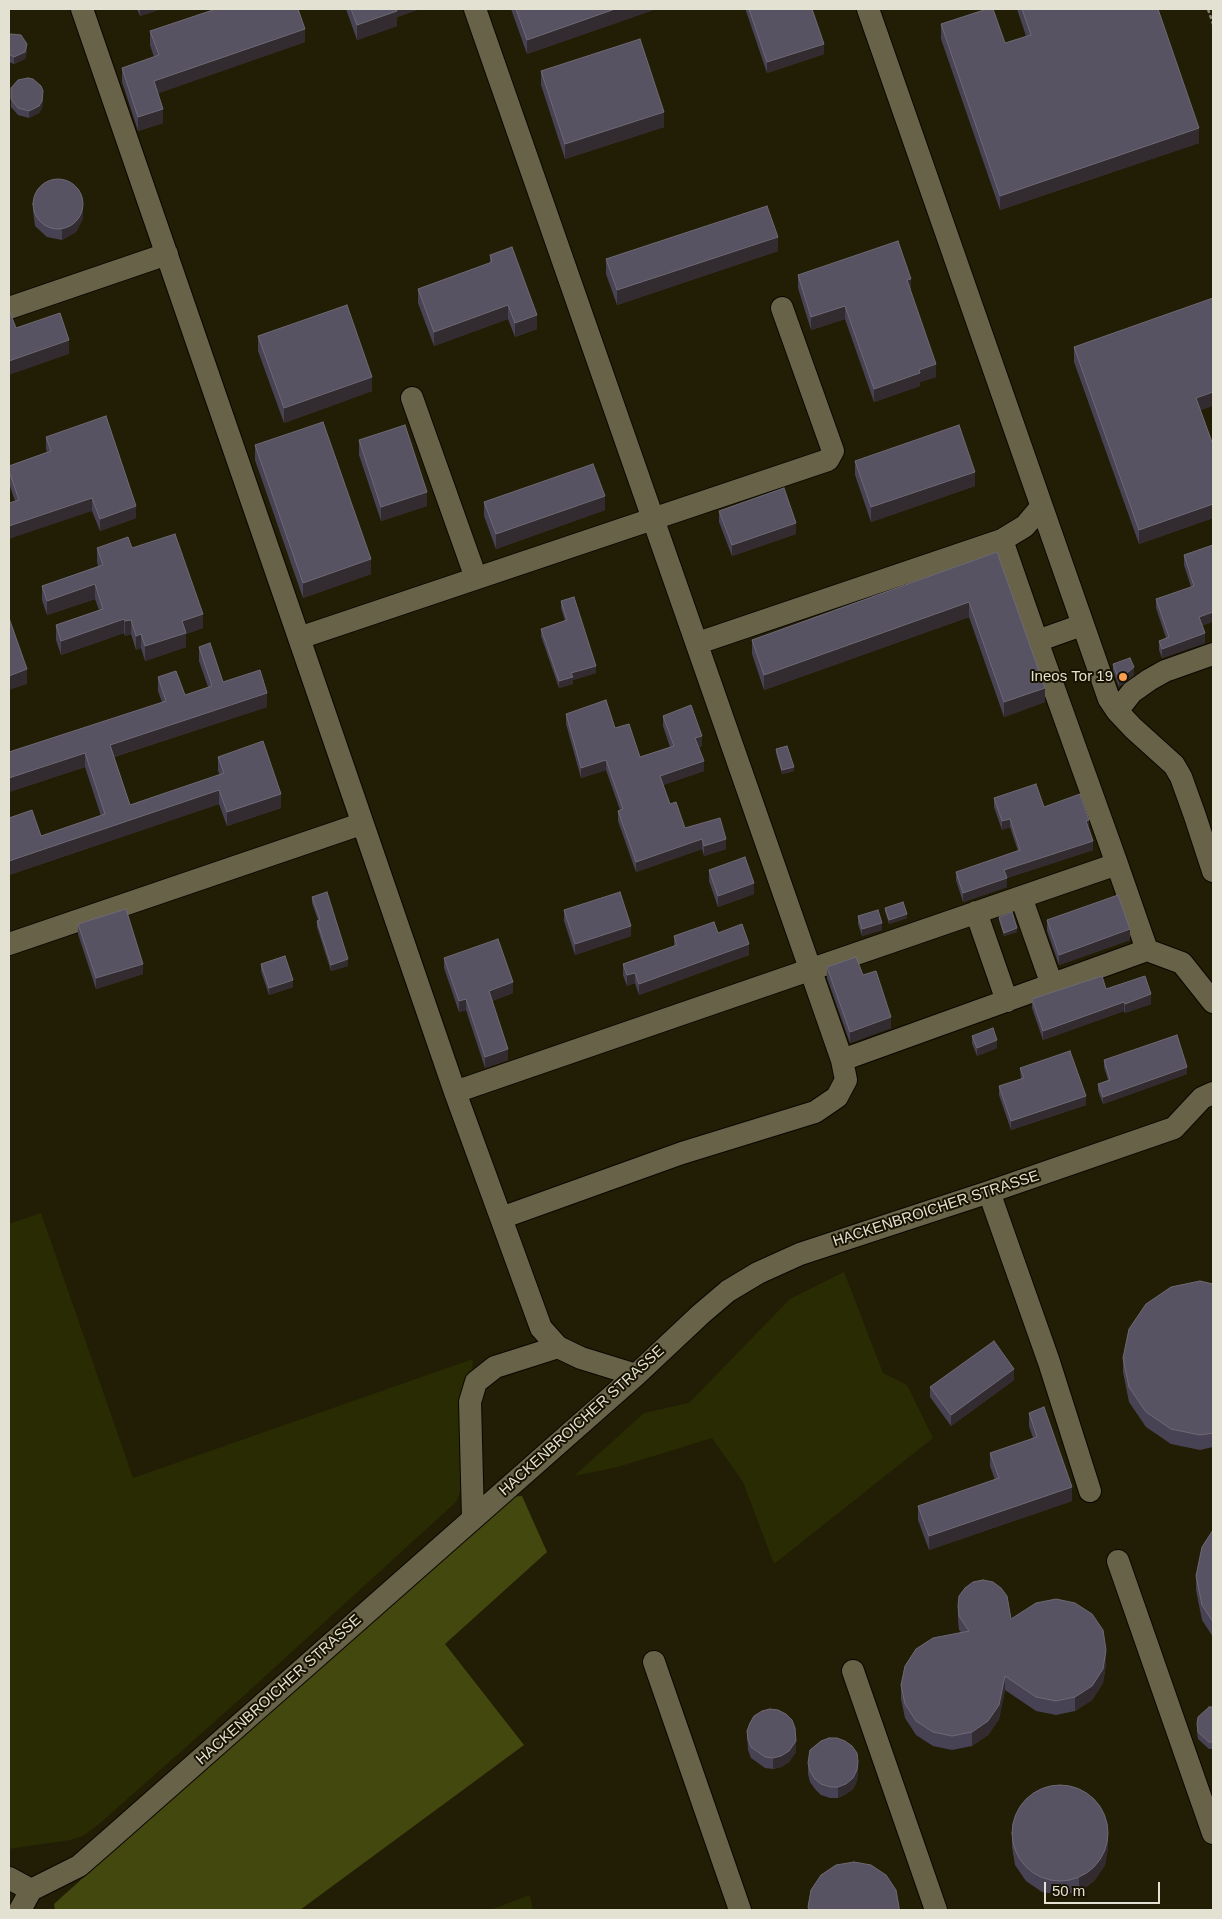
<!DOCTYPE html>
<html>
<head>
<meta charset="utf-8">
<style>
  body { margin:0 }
  #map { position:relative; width:1222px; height:1919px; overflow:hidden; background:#221d05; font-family:Helvetica,sans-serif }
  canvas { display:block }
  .frame { position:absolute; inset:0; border:10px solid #e3e1d2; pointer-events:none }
  .scale { position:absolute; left:1044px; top:1882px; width:116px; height:22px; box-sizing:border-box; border:2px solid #e3e1d2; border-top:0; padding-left:6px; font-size:15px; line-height:18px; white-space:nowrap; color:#e3e1d2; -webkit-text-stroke:4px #181300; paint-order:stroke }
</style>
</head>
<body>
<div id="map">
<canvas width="1222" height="1919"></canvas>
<div class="frame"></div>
<div class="scale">50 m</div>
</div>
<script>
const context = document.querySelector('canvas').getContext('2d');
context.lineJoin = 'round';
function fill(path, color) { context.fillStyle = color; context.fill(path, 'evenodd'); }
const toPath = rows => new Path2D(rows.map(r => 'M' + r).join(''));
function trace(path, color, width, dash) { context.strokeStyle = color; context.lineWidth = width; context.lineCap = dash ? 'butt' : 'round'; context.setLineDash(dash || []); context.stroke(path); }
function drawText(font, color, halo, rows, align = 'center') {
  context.font = font + ' Helvetica,sans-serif'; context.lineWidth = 4; context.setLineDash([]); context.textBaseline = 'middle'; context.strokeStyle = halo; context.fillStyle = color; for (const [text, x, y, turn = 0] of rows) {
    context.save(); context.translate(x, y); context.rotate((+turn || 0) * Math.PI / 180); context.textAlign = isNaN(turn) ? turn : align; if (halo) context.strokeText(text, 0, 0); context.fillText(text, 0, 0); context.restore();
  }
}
fill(toPath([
  [41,1213,133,1478,473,1359,472,1370,464,1381,460,1409,462,1480,460,1493,456,1502,239,1700,99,1824,83,1836,70,1840,9,1849,9,1224],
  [844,1272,883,1373,907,1385,933,1438,774,1564,743,1482,712,1438,618,1467,574,1476,644,1413,689,1403,790,1299],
  [530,1895,533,1910,490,1910]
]), '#292c02');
fill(toPath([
  [522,1496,547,1552,445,1644,524,1745,300,1910,55,1910,54,1904,507,1497]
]), '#43480f');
const minor = toPath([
  [82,9,299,638,828,460,833,451,782,308],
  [868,9,1109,699,1117,711,1133,728,1174,765,1181,777,1195,816,1213,871],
  [9,308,167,254],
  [412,398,476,578],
  [1002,540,1037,641],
  [299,638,455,1092,501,1218,682,1153,815,1112,837,1097,846,1080,842,1060,475,9],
  [698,643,1002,540,1025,526,1041,507],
  [1117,711,1132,692,1149,680,1165,671,1213,654],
  [1117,864,1147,950],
  [1021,897,1052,985],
  [976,912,1007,1001],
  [9,944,361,824],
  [842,1060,1147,950,1182,963,1213,1002],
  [455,1092,1117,864,1037,641,1082,625],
  [989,1192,1049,1362,1090,1491],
  [501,1218,541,1328,558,1347,581,1358,636,1375],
  [473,1518,470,1402,476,1382,495,1367,558,1347],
  [1118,1561,1213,1833],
  [654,1662,740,1910],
  [853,1671,936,1910],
  [9,1878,31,1890],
  [20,1910,31,1890,79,1866,110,1839,636,1375,701,1314,728,1291,758,1273,800,1254,989,1192,1174,1128,1202,1098,1213,1093]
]);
trace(minor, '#0b0700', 24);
trace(toPath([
  [1208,9,1213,24]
]), '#8a8673', 2.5, [4, 2.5]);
trace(minor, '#676248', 22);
fill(toPath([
  [137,9,161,9,140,16],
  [346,9,420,9,397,17,397,26,357,40],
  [511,9,656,9,527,54],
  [746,9,812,9,824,54,767,73,746,11],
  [1017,9,1158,9,1199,143,1000,210,941,39,941,24,1005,43,1026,36],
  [150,31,305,42,158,93,163,123,138,131,122,82,122,68,154,57,150,45],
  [9,36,27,52,25,59,14,64,9,62],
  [541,71,664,127,565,159,541,85],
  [11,88,43,98,42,108,39,113,29,118,18,115,11,107],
  [33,200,83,218,76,232,62,240,47,237,35,226,33,211],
  [778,251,617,305,606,274,606,259],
  [490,255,537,329,515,337,508,319,434,346,418,303,418,289,490,263],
  [798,275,911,292,936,377,920,382,920,386,874,402,845,319,811,330,798,288],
  [258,336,372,391,284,423,258,351],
  [1074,347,1201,411,1213,445,1213,518,1139,544,1074,362],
  [46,437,136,518,100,531,92,511,15,501,9,483,9,466,47,452,46,449],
  [359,440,427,506,381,521,359,455],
  [255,445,371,574,303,598,255,460],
  [855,461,975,486,871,522,855,475],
  [484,502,605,510,496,549,484,516],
  [719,511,796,534,732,556,719,522],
  [1213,545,1202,626,1205,643,1162,658,1159,650,1159,641,1166,638,1156,608,1156,599,1191,587,1184,565,1184,555],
  [97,548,132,548,203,628,186,634,186,647,145,661,141,648,136,650,131,634,125,636,124,633,61,655,56,640,56,625,99,610,95,599,47,615,42,600,42,586,98,566,97,562],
  [997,552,1045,702,1004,717,969,617,764,690,752,654,752,640],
  [561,601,596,673,573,680,573,684,559,688,541,636,541,629,565,621,561,608],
  [199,647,223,682,267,707,114,757,130,805,220,775,218,771,218,757,281,808,227,826,219,804,9,875,9,818,41,836,101,816,85,767,9,792,162,702,158,691,158,677,185,695,208,687,199,661],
  [1113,664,1134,675,1119,687,1113,671],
  [566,714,615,728,640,757,670,747,663,726,663,716,702,746,699,747,704,771,663,785,670,804,685,828,726,849,704,856,702,849,636,872,618,821,618,811,620,810,606,770,581,778,566,724],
  [776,749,794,771,782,774,776,753],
  [994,798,1044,807,1089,828,1093,850,1007,878,1007,887,963,902,956,880,956,872,1018,851,1010,827,1002,830,994,807],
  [709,870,754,894,718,907,709,881],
  [312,897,348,966,331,971,317,927,317,921,318,920,312,903],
  [885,908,907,918,889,924,885,911],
  [564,910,631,936,575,955,564,921],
  [858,916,882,930,862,936,858,924],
  [999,917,1017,932,1004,936,999,920],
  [1047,920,1130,940,1059,965,1047,931],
  [78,924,143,974,96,989,78,934],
  [718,933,749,955,639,995,635,983,627,986,623,975,623,964,674,946,674,936],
  [444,958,513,993,492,1001,508,1060,485,1068,466,1010,459,1012,444,968],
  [261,964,293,987,269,995,261,971],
  [827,967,863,975,891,1028,850,1043,827,978],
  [1106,989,1151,1004,1125,1013,1124,1011,1043,1040,1032,1008,1032,999],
  [972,1036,997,1048,977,1056,972,1043],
  [1104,1060,1187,1074,1103,1104,1098,1091,1098,1084,1108,1080,1104,1067],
  [1020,1068,1086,1105,1011,1130,999,1095,999,1086,1021,1079],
  [1213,1284,1213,1447,1200,1450,1171,1444,1146,1427,1129,1402,1123,1372,1123,1358],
  [1014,1380,951,1426,930,1397,930,1387],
  [1029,1413,1072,1501,929,1550,918,1520,918,1506,995,1480,990,1466,990,1453,1033,1438,1029,1426],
  [1213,1530,1213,1637,1202,1620,1196,1590,1196,1576],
  [958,1606,1011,1619,1106,1664,1103,1683,1092,1700,1075,1711,1056,1715,1036,1711,1005,1690,999,1719,988,1735,972,1746,952,1750,933,1746,916,1735,905,1718,901,1699,901,1685,961,1632,959,1630,958,1620],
  [1213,1707,1213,1749,1209,1749,1198,1739,1197,1732,1197,1724],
  [747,1731,796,1752,789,1762,781,1767,773,1769,765,1768,751,1758,748,1750],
  [808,1763,858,1773,857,1781,853,1789,846,1794,838,1798,830,1798,821,1795,815,1789,810,1782,808,1774],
  [1012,1833,1108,1847,1105,1865,1094,1881,1079,1892,1060,1895,1042,1892,1026,1881,1015,1865,1012,1847]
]), '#484255');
fill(toPath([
  [140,9,161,9,140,16],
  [394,9,420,9,397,17,397,26,357,40,357,25],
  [615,9,656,9,527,54,527,40],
  [305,29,305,42,154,95,154,81],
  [27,44,27,52,25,59,14,64,14,57],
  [824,44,824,54,767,73,767,62],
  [43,91,42,108,39,113,29,118,29,111],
  [163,109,163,123,138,131,138,117],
  [664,112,664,127,565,159,565,144],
  [1199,128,1199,143,1000,210,1000,196],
  [83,207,83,218,76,232,62,240,62,229],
  [778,237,778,251,617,305,617,290],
  [911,279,911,292,907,280],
  [508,305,508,319,434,346,434,332],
  [845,306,845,319,811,330,811,317],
  [537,315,537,329,515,337,515,323],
  [69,340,69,354,9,375,9,361],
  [936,364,936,377,920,382,920,386,874,402,874,389,919,370],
  [372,377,372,391,284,423,284,408],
  [1213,392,1213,406,1196,412,1196,398],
  [975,472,975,486,871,522,871,507],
  [427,492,427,506,381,521,381,507],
  [605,496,605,510,496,549,496,534],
  [92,498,92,511,9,539,9,526],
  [1213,504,1213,518,1139,544,1139,530],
  [136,506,136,518,100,531,100,519],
  [796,523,796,534,732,556,732,545],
  [371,559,371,574,303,598,303,583],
  [95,584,95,599,47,615,47,601],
  [969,602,969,617,764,690,764,675],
  [1213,612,1213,622,1199,627,1199,617],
  [203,614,203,628,186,634,186,647,145,661,145,646,182,621],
  [124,619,124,633,61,655,61,641],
  [131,620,131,634,125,636,125,621],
  [1205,633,1205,643,1162,658,1162,649],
  [141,634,141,648,136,650,136,636],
  [596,666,596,673,573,680,573,684,559,688,559,681,571,673],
  [1134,667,1134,675,1119,687,1119,680],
  [27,669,27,684,9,690,9,676],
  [1045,688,1045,702,1004,717,1004,702],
  [267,693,267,707,110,758,110,745],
  [702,736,702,746,695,748,695,738],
  [85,753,85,767,9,792,9,778],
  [606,760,606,770,581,778,581,768],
  [704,761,704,771,660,786,660,776],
  [794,767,794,771,782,774,782,770],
  [219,790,219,804,9,875,9,861],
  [281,794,281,808,227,826,227,812],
  [1010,819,1010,827,1002,830,1002,821],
  [1089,820,1089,828,1086,821],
  [702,839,702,849,636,872,636,862],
  [726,839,726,849,704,856,704,846],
  [1093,841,1093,850,1004,879,1004,870],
  [1007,878,1007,887,963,902,963,893],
  [754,883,754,894,718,907,718,896],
  [907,914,907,918,889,924,889,920],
  [882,923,882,930,862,936,862,929],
  [631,926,631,936,575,955,575,944],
  [1017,928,1017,932,1004,936,1004,933],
  [1130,929,1130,940,1059,965,1059,955],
  [749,944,749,955,639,995,639,984],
  [348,959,348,966,331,971,331,965],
  [143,964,143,974,96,989,96,978],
  [635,973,635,983,627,986,627,975],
  [293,980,293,987,269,995,269,988],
  [513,982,513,993,489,1002,489,991],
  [1151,994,1151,1004,1125,1013,1125,1004],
  [466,999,466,1010,459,1012,459,1001],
  [1124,1002,1124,1011,1043,1040,1043,1031],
  [891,1017,891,1028,850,1043,850,1032],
  [997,1040,997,1048,977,1056,977,1048],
  [508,1049,508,1060,485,1068,485,1057],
  [1187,1067,1187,1074,1103,1104,1103,1097],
  [1086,1096,1086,1105,1011,1130,1011,1121],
  [1014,1369,1014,1380,951,1426,951,1415],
  [1072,1487,1072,1501,929,1550,929,1536],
  [1106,1650,1106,1664,1103,1683,1092,1700,1075,1711,1075,1697],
  [1005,1676,1005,1690,999,1719,988,1735,972,1746,972,1732],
  [796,1741,796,1752,789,1762,781,1767,773,1769,773,1758],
  [858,1762,858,1773,857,1781,853,1789,846,1794,838,1798,838,1787],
  [1108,1833,1108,1847,1105,1865,1094,1881,1079,1892,1079,1877]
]), '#322c30');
const building = toPath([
  [216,9,298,9,305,29,154,81,163,109,138,117,122,68,159,55,150,31,216,9],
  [351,9,396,9,397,11,357,25,351,9],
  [516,9,615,9,527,40,516,9],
  [749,9,812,9,824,44,767,62,749,9],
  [987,9,993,9,1005,43,1031,35,1022,9,1158,9,1199,128,1000,196,941,24,987,9],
  [11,34,21,35,27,44,25,52,14,57,9,54,9,36,11,34],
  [640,39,664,112,565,144,541,71,640,39],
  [28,78,33,79,41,86,43,91,42,101,39,106,29,111,18,108,11,99,11,88,18,80,28,78],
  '33 204a25 25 0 1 1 50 0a25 25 0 1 1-50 0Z',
  [767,206,778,237,617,290,606,259,767,206],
  [898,241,911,279,907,280,936,364,919,370,920,373,874,389,845,306,811,317,798,275,898,241],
  [512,247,537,315,515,323,508,305,434,332,418,289,492,262,490,255,512,247],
  [1213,298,1213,392,1196,398,1213,445,1213,504,1139,530,1074,347,1213,298],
  [347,305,372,377,284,408,258,336,347,305],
  [9,310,16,328,60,313,69,340,9,361,9,310],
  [106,416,136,506,100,519,92,498,9,526,9,503,19,500,9,471,9,466,51,451,46,437,106,416],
  [323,422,371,559,303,583,255,445,323,422],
  [405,425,427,492,381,507,359,440,405,425],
  [959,425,975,472,871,507,855,461,959,425],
  [593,464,605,496,496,534,484,502,593,464],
  [784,488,796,523,732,545,719,511,784,488],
  [175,534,203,614,182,621,186,633,145,646,141,634,136,636,131,620,125,621,124,619,61,641,56,625,103,609,95,584,47,601,42,586,103,565,97,548,128,537,132,548,175,534],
  [1213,545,1213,612,1199,617,1205,633,1162,649,1159,641,1169,637,1156,599,1194,586,1184,555,1213,545],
  [997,552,1045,688,1004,702,969,602,764,675,752,640,997,552],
  [574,597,596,666,571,673,573,677,559,681,541,629,567,620,561,601,574,597],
  [9,618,27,669,9,676,9,618],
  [210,643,223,682,260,670,267,693,110,745,130,805,224,773,218,757,263,741,281,794,227,812,219,790,9,861,9,818,32,810,41,836,105,814,85,753,9,778,9,752,166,701,158,677,176,671,185,695,212,686,199,647,210,643],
  [1130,658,1134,667,1119,680,1113,664,1130,658],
  [606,700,615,728,629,724,640,757,674,746,663,716,691,705,702,736,695,738,704,761,660,776,670,804,676,802,685,828,720,818,726,839,704,846,702,839,636,862,618,811,623,809,606,760,581,768,566,714,606,700],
  [787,746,794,767,782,770,776,749,787,746],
  [1036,784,1044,807,1080,794,1089,820,1086,821,1093,841,1004,870,1007,878,963,893,956,872,1020,850,1010,819,1002,821,994,798,1036,784],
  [745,857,754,883,718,896,709,870,745,857],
  [327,892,348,959,331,965,317,921,320,920,312,897,327,892],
  [620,892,631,926,575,944,564,910,620,892],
  [1118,895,1130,929,1059,955,1047,920,1118,895],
  [903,902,907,914,889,920,885,908,903,902],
  [126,909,143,964,96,978,78,924,126,909],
  [878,910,882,923,862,929,858,916,878,910],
  [1012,912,1017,928,1004,933,999,917,1012,912],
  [714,922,718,933,742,924,749,944,639,984,635,973,627,975,623,964,677,945,674,936,714,922],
  [498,939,513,982,489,991,508,1049,485,1057,466,999,459,1001,444,958,498,939],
  [285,956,293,980,269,988,261,964,285,956],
  [856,957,863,975,876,971,891,1017,850,1032,827,967,856,957],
  [1102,976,1106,989,1145,976,1151,994,1125,1004,1124,1002,1043,1031,1032,999,1102,976],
  [993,1028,997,1040,977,1048,972,1036,993,1028],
  [1177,1035,1187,1067,1103,1097,1098,1084,1110,1080,1104,1060,1177,1035],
  [1070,1051,1086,1096,1011,1121,999,1086,1024,1078,1020,1068,1070,1051],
  [1200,1281,1213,1284,1213,1433,1200,1435,1171,1429,1146,1412,1129,1387,1123,1358,1129,1329,1146,1304,1171,1287,1200,1281],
  [994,1341,1014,1369,951,1415,930,1387,994,1341],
  [1044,1407,1072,1487,929,1536,918,1506,999,1478,990,1453,1037,1437,1029,1413,1044,1407],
  [1213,1530,1213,1622,1202,1605,1196,1576,1202,1547,1213,1530],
  [983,1580,993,1582,1001,1588,1007,1596,1011,1619,1036,1603,1056,1599,1075,1603,1092,1614,1103,1630,1106,1650,1103,1669,1092,1686,1075,1697,1056,1701,1036,1697,1005,1676,999,1705,988,1721,972,1732,952,1736,933,1732,916,1721,905,1704,901,1685,905,1666,916,1649,933,1638,969,1631,959,1616,958,1606,959,1596,965,1588,973,1582,983,1580],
  [1209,1707,1213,1707,1213,1742,1209,1742,1198,1732,1197,1724,1198,1717,1209,1707],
  [770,1709,778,1710,786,1714,792,1720,795,1728,796,1741,789,1751,781,1756,773,1758,765,1757,751,1747,748,1740,747,1731,750,1723,754,1716,762,1711,770,1709],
  [829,1738,837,1738,845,1741,852,1746,857,1753,858,1762,857,1770,853,1778,846,1784,838,1787,830,1787,821,1784,815,1779,810,1771,808,1763,810,1750,821,1741,829,1738],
  '1012 1833a48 48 0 1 1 96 0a48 48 0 1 1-96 0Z',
  [854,1862,871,1865,886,1875,896,1890,899,1907,899,1910,809,1910,808,1907,811,1890,821,1875,836,1865,854,1862]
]);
fill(building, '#585363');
trace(building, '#6e6974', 1);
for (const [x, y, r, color] of [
  [1123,677,5,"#fb9e51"]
]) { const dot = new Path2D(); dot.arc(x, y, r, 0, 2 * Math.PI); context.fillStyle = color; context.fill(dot); trace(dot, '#181300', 2); }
drawText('15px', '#e3e1d2', '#181300', [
  ["Ineos Tor 19",1113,677]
], 'right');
drawText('15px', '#e3e1d2', '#181300', [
  ["HACKENBROICHER STRASSE",936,1209,-18],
  ["HACKENBROICHER STRASSE",582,1421,-42],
  ["HACKENBROICHER STRASSE",279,1690,-42]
]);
</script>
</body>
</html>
